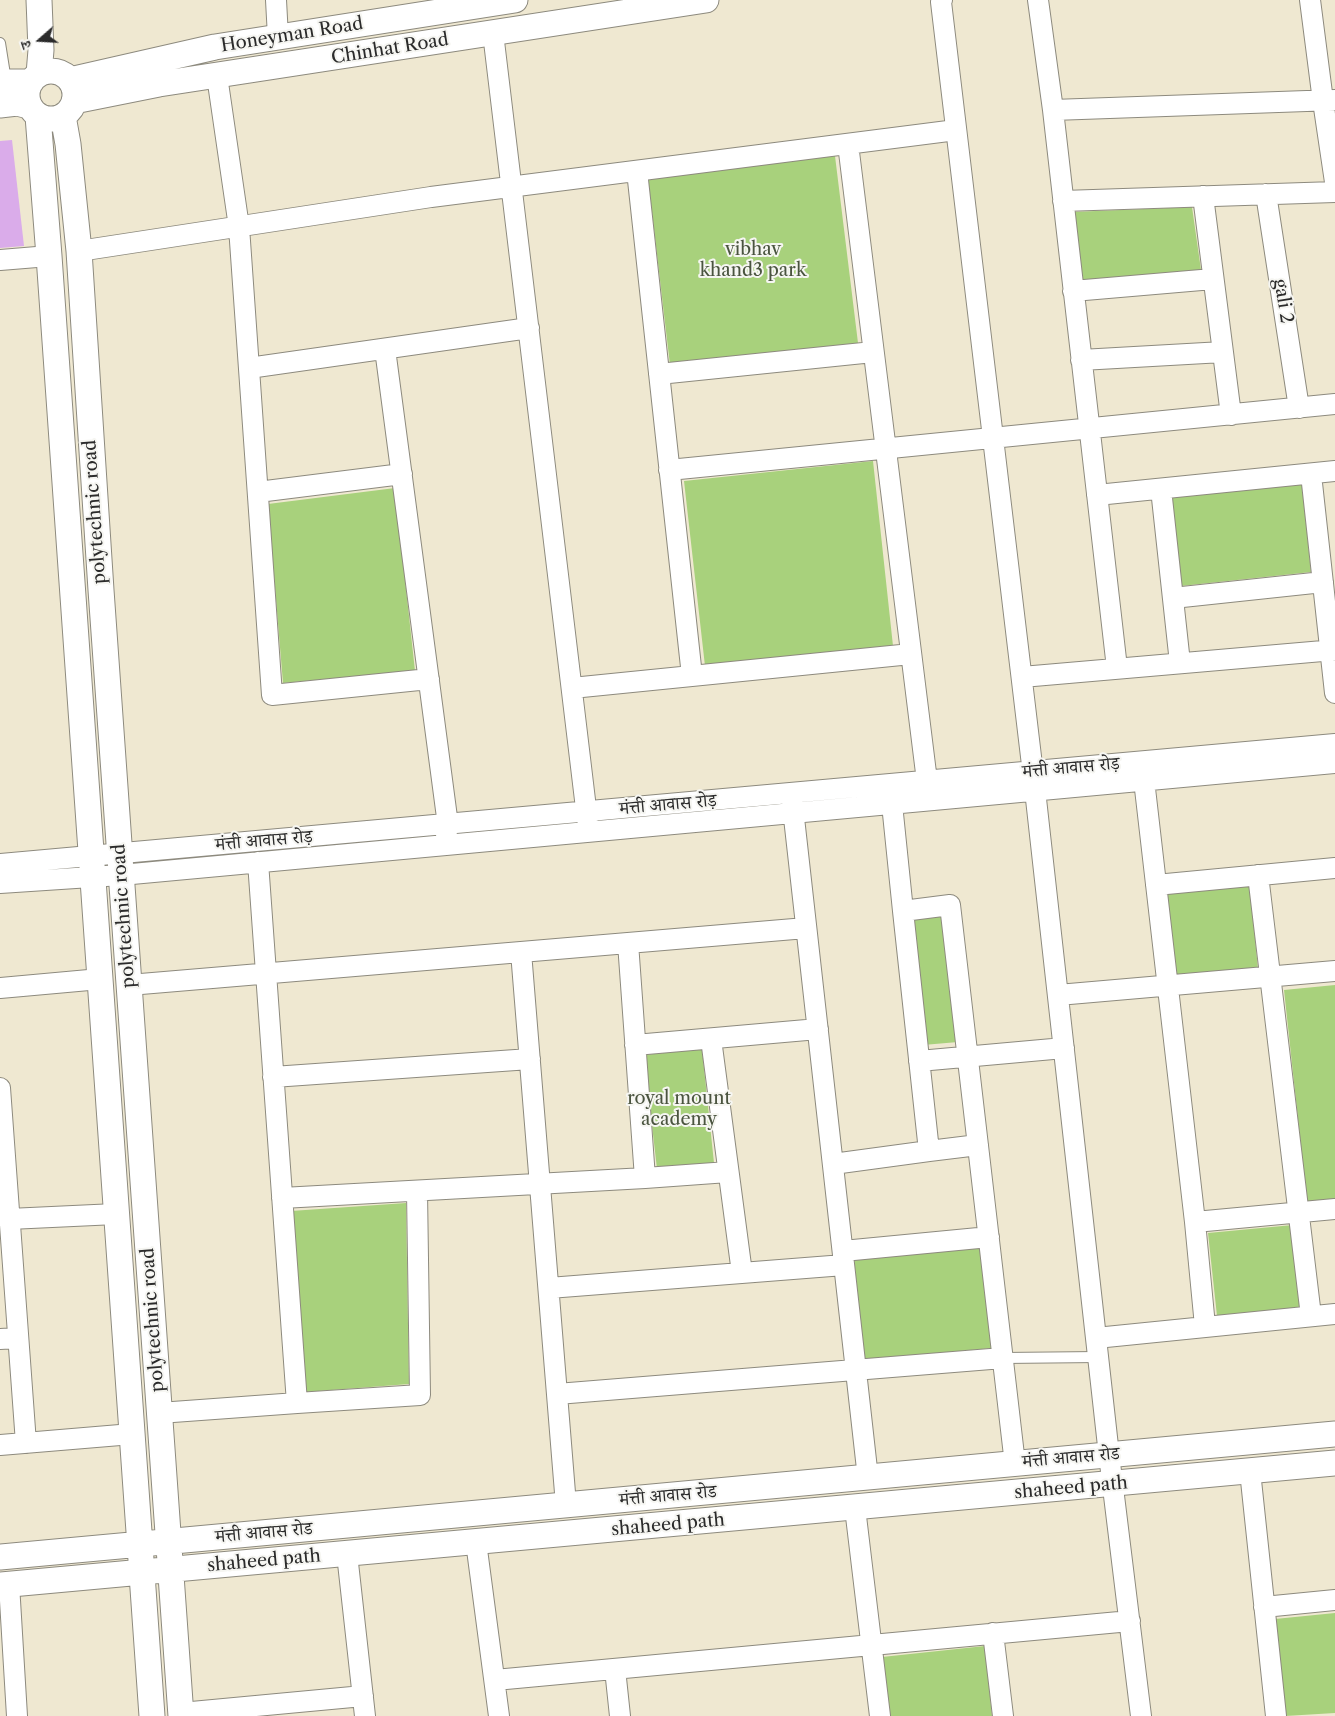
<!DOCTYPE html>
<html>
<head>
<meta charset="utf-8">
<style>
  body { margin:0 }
  #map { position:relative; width:1335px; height:1716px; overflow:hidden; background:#efe8d1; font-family:"Libre Caslon Text","Noto Serif Devanagari",serif }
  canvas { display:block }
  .north { position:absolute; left:15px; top:15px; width:50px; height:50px; -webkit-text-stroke:4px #f6f6f2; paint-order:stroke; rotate:251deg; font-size:14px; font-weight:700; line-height:20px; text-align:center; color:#2b2b2b }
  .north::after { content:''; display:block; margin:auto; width:18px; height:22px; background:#2b2b2b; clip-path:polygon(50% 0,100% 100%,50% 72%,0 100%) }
</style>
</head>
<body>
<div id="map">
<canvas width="1335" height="1716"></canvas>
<div class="north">उ</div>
</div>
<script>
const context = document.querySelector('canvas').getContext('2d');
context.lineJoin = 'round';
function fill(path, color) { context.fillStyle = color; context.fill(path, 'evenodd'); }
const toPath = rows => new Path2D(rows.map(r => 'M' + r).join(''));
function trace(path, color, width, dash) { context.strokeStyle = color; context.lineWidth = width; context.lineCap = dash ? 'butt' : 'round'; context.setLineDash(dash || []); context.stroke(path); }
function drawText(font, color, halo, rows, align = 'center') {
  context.font = font + ' "Libre Caslon Text","Noto Serif Devanagari",serif'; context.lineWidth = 4; context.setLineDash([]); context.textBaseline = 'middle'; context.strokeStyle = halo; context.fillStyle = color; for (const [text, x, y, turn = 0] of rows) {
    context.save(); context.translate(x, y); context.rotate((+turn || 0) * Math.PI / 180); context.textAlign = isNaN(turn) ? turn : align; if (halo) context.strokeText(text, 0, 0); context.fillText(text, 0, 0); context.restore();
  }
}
fill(toPath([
  [835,156,858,343,670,365,648,178],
  [1192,207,1201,270,1081,280,1072,212],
  [873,461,893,646,705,666,684,481],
  [1302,484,1311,572,1181,586,1172,497],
  [395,488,415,671,283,683,268,504],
  [1250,886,1258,969,1174,977,1166,894],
  [945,914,958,1042,923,1045,911,918],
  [1335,985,1335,1199,1307,1202,1284,990],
  [702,1049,714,1163,657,1169,644,1055],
  [406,1203,409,1384,306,1392,291,1211],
  [1293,1225,1301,1308,1217,1316,1208,1233],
  [983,1246,993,1348,864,1360,854,1258],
  [1335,1613,1335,1713,1285,1716,1275,1619],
  [985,1646,992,1716,888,1716,882,1657]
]), '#a8d17c');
fill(toPath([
  [12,140,24,246,0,248,0,141]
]), '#daacea');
const service = toPath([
  [0,43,6,81],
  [1003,1358,1098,1357]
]);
const minor = toPath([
  [276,0,278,37],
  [942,0,941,2,1035,790,1109,1455,1141,1716],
  [1038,0,1053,110,1117,668],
  [1310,0,1323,101,1335,182],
  [493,33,588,825],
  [217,76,239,227,272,695,429,679],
  [1053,110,1335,100],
  [848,144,927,781],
  [637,171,692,676],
  [1266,194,1299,408],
  [1203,196,1231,415],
  [1063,201,1335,192],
  [79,251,431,197,956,130],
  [0,260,49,256],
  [1073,291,1213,279],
  [385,349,448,825,446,837],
  [1081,360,1223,352],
  [249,368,529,328],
  [659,374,873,352],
  [669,470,1335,404],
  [1311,474,1335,693],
  [1161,489,1180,663],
  [258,492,402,474],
  [1097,495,1335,471],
  [1173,598,1323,582],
  [1022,677,1335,650],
  [572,688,911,654],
  [1144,780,1195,1222,1205,1326],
  [792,800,868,1478],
  [890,804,892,804,903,911],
  [0,864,1335,744],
  [1258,875,1311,1316],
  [0,883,121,875,1335,763],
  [1156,885,1335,868],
  [628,943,645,1178],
  [521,952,566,1505],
  [129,985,806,928],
  [0,988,100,979],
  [1058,995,1335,971],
  [711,1039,742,1273],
  [635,1045,818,1029],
  [919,1061,1064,1048],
  [273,1077,530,1059],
  [0,1088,26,1443],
  [978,1145,929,1151,903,911,950,905,1015,1464],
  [833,1164,929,1151],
  [282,1198,645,1178,728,1172],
  [0,1216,9,1219,116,1214],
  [1195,1222,1335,1209],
  [843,1251,989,1237],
  [549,1288,844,1265],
  [1096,1338,1335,1314],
  [0,1339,18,1338],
  [557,1394,1003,1358],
  [297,1403,420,1395,417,1191],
  [159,1413,297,1403,258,862],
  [0,1445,132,1434],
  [1250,1471,1276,1716],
  [855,1508,880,1716],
  [476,1542,499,1716],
  [347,1554,365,1716],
  [9,1584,17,1716],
  [1264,1607,1335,1600],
  [993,1633,1003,1716],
  [615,1669,620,1716],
  [495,1680,1130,1621],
  [181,1713,363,1696]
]);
const tertiary = toPath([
  [39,0,41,50,39,74],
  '27 95a24 24 0 1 1 48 0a24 24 0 1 1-48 0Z',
  [70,80,215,47,515,0],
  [0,82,31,82],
  [74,101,159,84,706,0],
  [0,105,17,103,29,106],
  [38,116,49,256,152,1716],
  [63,116,68,144,79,251,101,590,181,1716],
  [0,1557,1335,1434],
  [0,1585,1335,1463]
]);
trace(service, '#8d8a7e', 12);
trace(minor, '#8d8a7e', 22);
trace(tertiary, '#8d8a7e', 27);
trace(service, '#fff', 10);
trace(minor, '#fff', 20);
trace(tertiary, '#fff', 25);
drawText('18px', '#2b2b2b', '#f6f6f2', [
  ["Honeyman Road",292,35,-9],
  ["Chinhat Road",390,49,-9],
  ["gali 2",1283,301,81],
  ["polytechnic road",95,512,-94],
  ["मंत्ती आवास रोड़",1071,768,-5],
  ["मंत्ती आवास रोड़",668,805,-5],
  ["मंत्ती आवास रोड़",264,841,-5],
  ["polytechnic road",124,916,-94],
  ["polytechnic road",153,1320,-94],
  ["मंत्ती आवास रोड",1071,1458,-5],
  ["shaheed path",1071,1488,-5],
  ["मंत्ती आवास रोड",668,1496,-5],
  ["shaheed path",668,1525,-5],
  ["मंत्ती आवास रोड",264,1533,-5],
  ["shaheed path",264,1561,-5]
]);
drawText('18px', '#4a543f', '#f6f6f2', [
  ["vibhav",753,250],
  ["khand3 park",753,271],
  ["royal mount",679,1099],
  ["academy",679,1120]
]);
</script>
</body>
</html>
